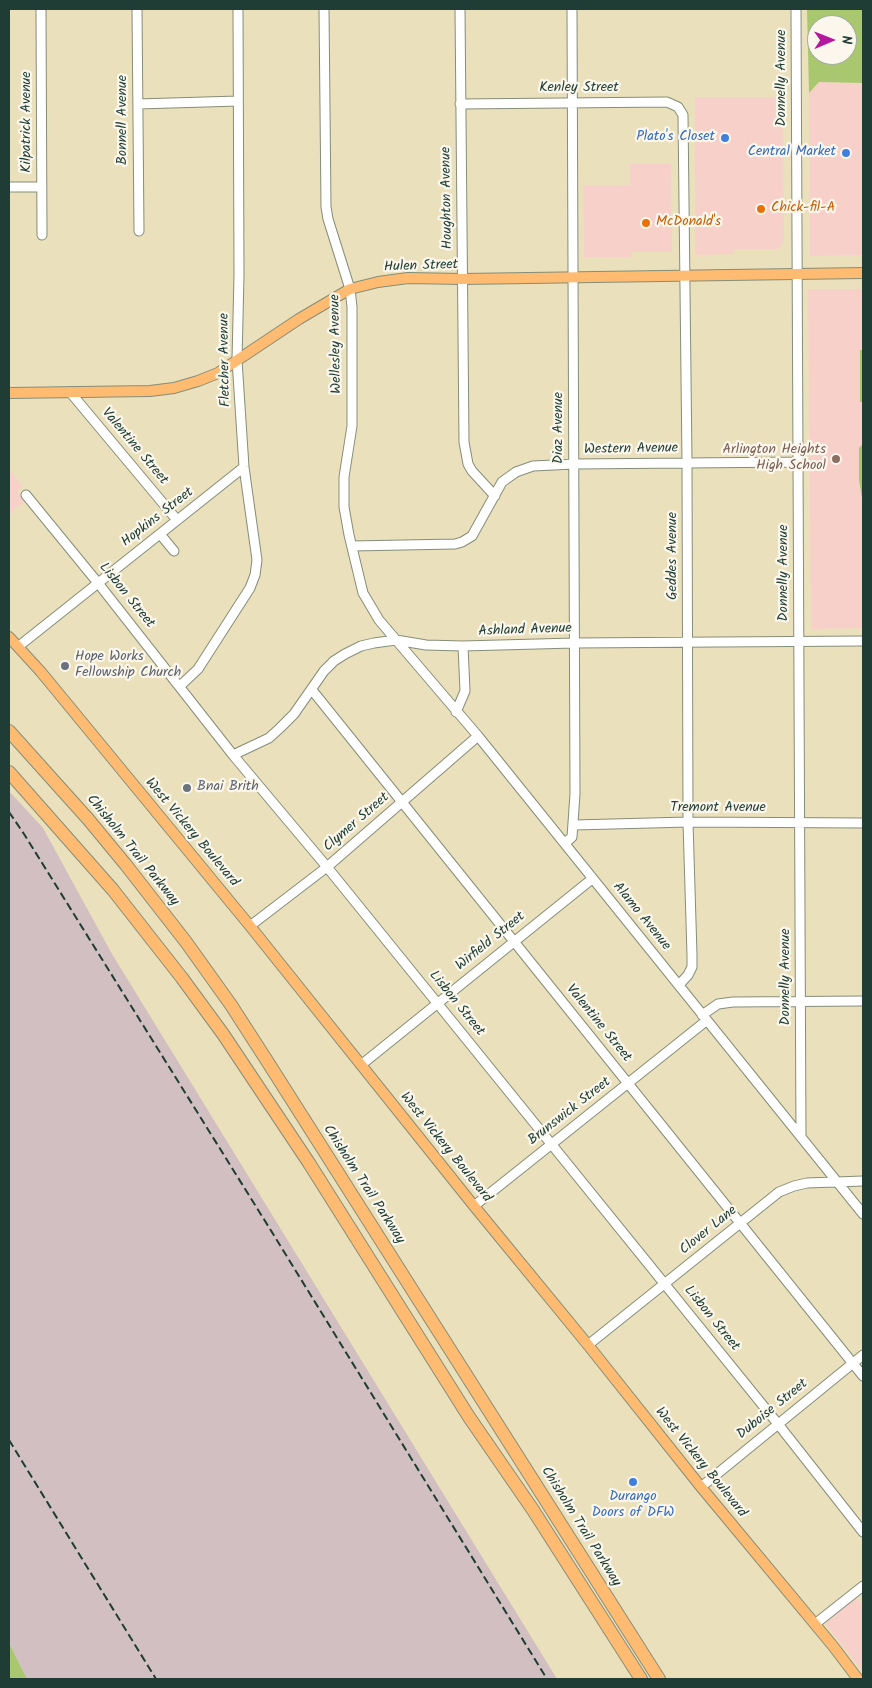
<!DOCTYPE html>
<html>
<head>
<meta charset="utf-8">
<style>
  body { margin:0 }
  #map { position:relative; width:872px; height:1688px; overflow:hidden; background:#ebe0bc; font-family:Kalam,sans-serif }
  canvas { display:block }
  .frame { position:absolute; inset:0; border:10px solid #1f3d34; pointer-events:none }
  .north { position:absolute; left:807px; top:15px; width:50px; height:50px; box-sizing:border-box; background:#fbf7ec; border:1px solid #a3ada2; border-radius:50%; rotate:89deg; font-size:14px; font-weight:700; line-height:20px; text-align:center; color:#1f3d34 }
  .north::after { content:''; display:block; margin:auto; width:18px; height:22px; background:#b5179e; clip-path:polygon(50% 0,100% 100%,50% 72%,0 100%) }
</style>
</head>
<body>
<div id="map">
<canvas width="872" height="1688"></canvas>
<div class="frame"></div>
<div class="north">N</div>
</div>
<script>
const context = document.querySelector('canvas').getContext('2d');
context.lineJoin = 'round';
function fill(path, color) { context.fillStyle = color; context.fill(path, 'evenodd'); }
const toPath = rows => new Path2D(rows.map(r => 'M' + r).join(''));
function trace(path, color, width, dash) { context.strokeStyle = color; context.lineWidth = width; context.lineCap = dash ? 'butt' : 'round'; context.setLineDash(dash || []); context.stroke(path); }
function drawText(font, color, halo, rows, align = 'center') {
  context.font = font + ' Kalam,sans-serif'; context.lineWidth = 4.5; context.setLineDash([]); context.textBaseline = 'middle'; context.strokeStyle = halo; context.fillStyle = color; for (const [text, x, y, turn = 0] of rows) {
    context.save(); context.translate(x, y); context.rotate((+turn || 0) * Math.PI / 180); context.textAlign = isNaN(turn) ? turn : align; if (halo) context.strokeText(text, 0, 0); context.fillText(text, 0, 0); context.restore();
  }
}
fill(toPath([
  [819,82,863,83,863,255,810,256,809,93],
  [695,97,783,97,784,241,779,249,734,249,734,254,695,255],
  [630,164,671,164,672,252,632,252,631,257,584,257,583,186,630,185],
  [808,289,863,289,863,628,811,629],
  [9,469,23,487,17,491,25,501,9,514],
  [856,1597,863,1606,863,1672,826,1625,827,1621]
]), '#f7d1c9');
fill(toPath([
  [9,791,43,828,112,954,557,1679,27,1679,9,1643]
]), '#d2bfc1');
fill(toPath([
  [807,9,863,9,863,83,819,82,809,93],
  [817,25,847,25,847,55,817,55],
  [860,350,863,350,863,402,860,402],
  [863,444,863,504,859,480,859,448],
  [9,1643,27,1679,9,1679]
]), '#a8c76f');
const minor = toPath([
  [41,9,42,235],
  [137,9,139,231],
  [324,9,326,207,328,219,350,289,352,307,352,426,344,477,344,507,349,535,363,593,379,620,478,736,863,1214],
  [460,9,464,442,468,464,472,471,495,496],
  [796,9,801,1136],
  [138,104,238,101],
  [460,104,667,102,678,107,683,115,687,463,688,822,692,955,692,967,688,975,679,985],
  [9,187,42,187],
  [70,392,177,520],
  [26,495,98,583,233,755,327,867,778,1424,863,1532],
  [160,534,174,551],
  [352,546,455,544,462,542,472,536,502,482,516,472,533,466,574,464,798,462],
  [19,646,244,467],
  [180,686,198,669,250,588,255,575,257,560,244,467,237,360,239,275,238,9],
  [312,690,863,1376],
  [456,712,465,691,463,646],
  [233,755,269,738,280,728,294,714,324,671,334,661,345,654,361,646,374,643,396,640,426,645,463,646,574,643,863,641],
  [574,825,688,822,863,823],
  [565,843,572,837,575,794,572,9],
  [250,926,327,867,478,736],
  [702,1015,718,1004,733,1002,863,1001],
  [361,1065,592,879],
  [474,1206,706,1021],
  [588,1345,779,1192,794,1186,807,1183,863,1181],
  [701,1487,863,1355],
  [815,1624,863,1586]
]);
const major = toPath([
  [9,393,150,391,174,388,198,381,218,373,299,319,350,289,378,282,408,278,462,279,863,273],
  [9,637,41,672,250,926,474,1206,588,1345,701,1487,833,1646,858,1679]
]);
const highway = toPath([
  [9,731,88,819,126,865,186,942,231,1005,269,1064,659,1679],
  [9,772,113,890,182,978,223,1034,309,1163,469,1417,533,1510,641,1679]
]);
trace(minor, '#858e78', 11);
trace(major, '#858e78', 12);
trace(highway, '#858e78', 14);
trace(minor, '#fff', 9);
trace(major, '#ffbb71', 10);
trace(highway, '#ffbb71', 12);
trace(toPath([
  [9,812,24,834,270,1229,547,1679],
  [9,1440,156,1679]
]), '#1f3d34', 2, [8, 4]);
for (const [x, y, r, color] of [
  [725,138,5,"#3f7fe0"],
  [846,153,5,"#3f7fe0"],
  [761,209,5,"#e8710a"],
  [646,223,5,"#e8710a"],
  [836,459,5,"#8d6e63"],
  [65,666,5,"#6b7280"],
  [187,788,5,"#6b7280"],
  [633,1482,5,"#3f7fe0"]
]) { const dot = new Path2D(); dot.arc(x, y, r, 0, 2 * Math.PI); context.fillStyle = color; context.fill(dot); trace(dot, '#fbf7ec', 2); }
drawText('14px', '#1f3d34', '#fbf7ec', [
  ["Donnelly Avenue",783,78,-90],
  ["Kenley Street",579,89],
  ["Bonnell Avenue",124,120,-90],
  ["Kilpatrick Avenue",28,122,-90],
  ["Houghton Avenue",448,198,-91],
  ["Hulen Street",421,267,-2],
  ["Wellesley Avenue",337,344,-91],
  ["Fletcher Avenue",226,360,-91],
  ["Diaz Avenue",560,428,-90],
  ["Valentine Street",134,447,50],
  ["Western Avenue",631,450,-1],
  ["Hopkins Street",158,518,-38],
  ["Geddes Avenue",674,556,-90],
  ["Donnelly Avenue",785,573,-90],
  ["Lisbon Street",126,596,51],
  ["Ashland Avenue",525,631,-2],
  ["Tremont Avenue",718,809],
  ["Clymer Street",357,823,-41],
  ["West Vickery Boulevard",191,833,50],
  ["Chisholm Trail Parkway",132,851,51],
  ["Alamo Avenue",641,917,51],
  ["Wirfield Street",491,942,-39],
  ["Donnelly Avenue",787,977,-90],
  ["Lisbon Street",456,1004,51],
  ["Valentine Street",598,1024,51],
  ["Brunswick Street",570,1112,-38],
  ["West Vickery Boulevard",445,1148,51],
  ["Chisholm Trail Parkway",363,1185,57],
  ["Clover Lane",709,1231,-39],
  ["Lisbon Street",711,1319,51],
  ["Duboise Street",773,1410,-39],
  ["West Vickery Boulevard",700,1463,51],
  ["Chisholm Trail Parkway",580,1527,58]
]);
drawText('14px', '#366cbe', '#fbf7ec', [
  ["Plato's Closet",715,138],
  ["Central Market",836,153],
  ["Durango",633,1498,"center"],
  ["Doors of DFW",633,1514,"center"]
], 'right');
drawText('14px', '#c56008', '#fbf7ec', [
  ["Chick-fil-A",771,209],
  ["McDonald's",656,223]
], 'left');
drawText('14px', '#785e54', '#fbf7ec', [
  ["Arlington Heights",826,451],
  ["High School",826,467]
], 'right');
drawText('14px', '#5b616d', '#fbf7ec', [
  ["Hope Works",75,658],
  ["Fellowship Church",75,674],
  ["Bnai Brith",197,788]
], 'left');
</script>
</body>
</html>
